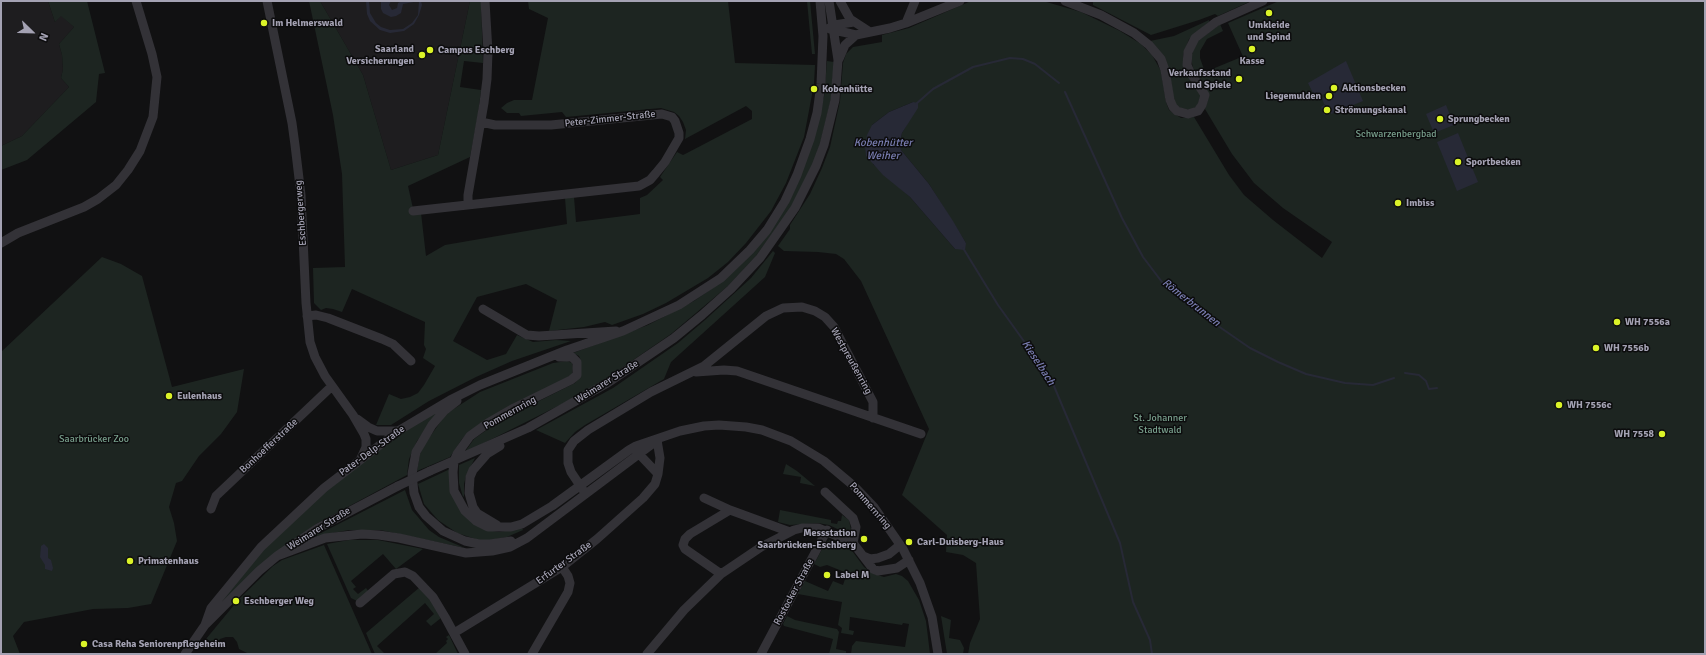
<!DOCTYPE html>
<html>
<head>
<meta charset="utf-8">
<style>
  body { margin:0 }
  #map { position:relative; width:1706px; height:655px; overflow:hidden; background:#111112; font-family:Signika,sans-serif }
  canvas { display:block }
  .frame { position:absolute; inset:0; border:2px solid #a4a2b3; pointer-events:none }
  .north { position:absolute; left:12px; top:12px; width:40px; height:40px; -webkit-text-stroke:3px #0c0c0d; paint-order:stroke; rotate:113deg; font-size:11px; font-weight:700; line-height:16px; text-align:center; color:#a4a2b3 }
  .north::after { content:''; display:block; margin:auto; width:14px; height:18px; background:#a4a2b3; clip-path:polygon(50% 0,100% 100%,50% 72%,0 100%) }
</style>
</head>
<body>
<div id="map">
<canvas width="1706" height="655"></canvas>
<div class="frame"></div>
<div class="north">N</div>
</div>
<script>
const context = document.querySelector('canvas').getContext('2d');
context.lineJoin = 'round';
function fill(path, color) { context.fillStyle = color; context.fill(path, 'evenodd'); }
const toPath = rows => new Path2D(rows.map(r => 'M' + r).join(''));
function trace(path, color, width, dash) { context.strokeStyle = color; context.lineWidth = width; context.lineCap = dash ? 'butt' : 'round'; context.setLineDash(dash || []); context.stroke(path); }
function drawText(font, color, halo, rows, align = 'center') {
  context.font = font + ' Signika,sans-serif'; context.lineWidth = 3; context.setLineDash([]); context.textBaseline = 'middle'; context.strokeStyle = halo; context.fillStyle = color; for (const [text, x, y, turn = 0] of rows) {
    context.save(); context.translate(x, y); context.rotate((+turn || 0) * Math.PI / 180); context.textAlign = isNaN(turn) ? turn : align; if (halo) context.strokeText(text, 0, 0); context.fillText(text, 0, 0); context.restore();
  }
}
fill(toPath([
  [1,1,48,1,55,22,61,15,74,27,59,44,62,55,63,69,61,78,69,87,22,136,1,146],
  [320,1,470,1,438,155,391,170,363,75]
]), '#1e1d1f');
fill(toPath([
  [48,1,87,1,105,73,99,74,96,102,27,160,1,170,1,146,22,136,69,87,61,78,63,69,62,55,59,44,74,27,61,16,55,22],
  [309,1,320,1,363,75,391,170,438,155,470,1,481,1,483,63,464,61,460,87,481,90,478,115,470,157,408,186,414,213,421,213,426,256,445,245,567,224,565,198,574,197,576,222,640,214,640,198,647,195,663,180,660,177,677,152,683,155,687,153,752,119,752,111,746,106,685,139,686,130,683,122,679,116,674,112,661,108,566,117,562,112,521,116,519,113,507,113,501,108,507,103,514,100,532,100,548,18,529,9,528,1,728,1,735,63,815,65,814,84,804,137,786,183,771,211,746,243,728,262,708,278,666,303,643,314,612,325,605,322,584,327,549,331,557,300,526,284,477,297,453,341,487,360,506,354,517,335,533,342,556,340,571,341,512,361,476,377,429,401,391,425,376,425,389,394,401,399,410,397,418,393,424,385,435,366,423,358,426,349,424,345,425,322,352,289,342,312,333,309,326,308,321,310,314,303,313,268,345,267,342,174,333,115],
  [807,1,810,1,815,54,812,54],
  [971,1,1043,1,1081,12,1120,31,1141,44,1152,55,1161,71,1166,102,1169,110,1181,118,1194,117,1229,175,1244,195,1273,220,1322,258,1332,242,1283,208,1254,183,1232,154,1205,109,1208,99,1194,72,1191,59,1194,44,1220,24,1223,31,1207,39,1200,51,1200,58,1205,72,1239,58,1241,63,1245,61,1228,23,1279,1,1705,1,1705,654,968,654,970,643,980,619,976,563,963,555,946,552,947,535,902,495,929,429,861,281,844,259,836,254,818,252,784,251,778,246,790,229,790,225,810,194,822,168,830,147,840,101,843,63,846,54,853,47,882,42,882,35,909,28],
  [913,102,906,126,902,133,900,142,901,150,929,184,966,243,955,249,910,197,873,164,872,125,889,112],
  [1093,1,1251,1,1218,16,1215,14,1199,20,1151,35,1093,5],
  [1209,20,1209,22,1189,39,1183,55,1184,66,1200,91,1200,98,1197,106,1192,110,1180,108,1176,105,1173,95,1169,69,1150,41,1174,36],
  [827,61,834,62,831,99,820,144,813,164,792,206,756,256,728,286,671,334,607,378,572,399,464,453,474,439,488,429,515,413,575,383,580,376,581,361,579,356,573,353,648,325,694,301,724,280,770,232,824,97],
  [773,251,775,253,765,277,671,362,664,379,585,425,575,432,565,443,536,430,613,388,678,343,705,320,751,278],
  [102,257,121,264,142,276,172,387,244,369,237,412,221,434,199,456,182,481,176,483,169,507,174,523,177,541,151,604,128,608,93,609,24,622,13,636,20,654,1,654,1,352],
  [567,361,572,363,573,368,572,374,567,378,468,433,462,439,450,457,417,471,420,454,424,445,446,414,480,392,553,363],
  [442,407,417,441,409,459,407,475,316,524,215,611,234,584,263,550,326,491,407,429],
  [475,458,466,476,464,484,464,496,463,497,459,483,459,465],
  [786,464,797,471,815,486,800,483,801,477,783,474],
  [450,469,451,491,487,530,499,532,522,528,523,530,507,537,491,540,479,540,457,533,438,520,424,504,418,484],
  [405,490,412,510,429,530,439,537,465,548,380,530,349,530,317,536,316,534,320,531,321,533],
  [780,510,831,520,831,523,837,524,838,521,841,521,842,515,849,520,851,530,848,534,829,525,818,523,790,525,778,522],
  [349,540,378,540,423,549,396,569,383,554,351,581,356,587,353,589,358,594,366,588,369,592,359,602,351,598,327,544],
  [830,540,850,548,864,567,874,574,884,577,896,574,902,576,908,581,919,600,926,621,930,654,851,654,852,646,856,641,905,647,909,624,903,623,902,625,850,617,849,630,854,631,853,635,841,633,842,628,838,625,842,602,798,594,805,581,828,591,833,581,843,585,847,573,827,565,820,567,814,564,826,542],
  [324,545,372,654,249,654,239,649,237,642,233,637,226,637,220,639,216,644,206,639,239,599,273,566,282,560],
  [420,587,430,599,441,618,431,626,426,621,434,614,425,603,377,646,385,654,375,654,366,633],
  [787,616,795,620,837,629,839,632,836,649,846,651,846,654,829,654,833,639,784,626,783,624],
  [941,616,951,620,949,638,960,640,964,648,963,654,947,654],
  [449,635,458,654,435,654,447,643,446,641,448,639,446,637]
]), '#1d2521');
fill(toPath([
  [366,1,369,1,370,13,376,23,381,27,390,30,403,29,412,23,418,15,419,1,403,4,401,13,396,16,391,17,383,13,381,9,381,1,391,1,389,5,392,10,397,8,398,3,402,1,421,1,422,5,419,15,414,24,404,31,390,33,380,30,370,21,367,14],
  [1346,61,1363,101,1331,114,1329,110,1328,114,1324,115,1321,107,1324,105,1328,107,1324,104,1322,98,1335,93,1336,94,1335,91,1315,97,1308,83],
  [913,102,918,103,918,108,902,133,900,142,901,150,929,184,953,221,966,243,965,250,955,249,910,197,883,175,866,156,865,146,867,135,872,125,889,112],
  [1446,105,1454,125,1434,133,1426,114],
  [1458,133,1478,182,1457,191,1437,142],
  [44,544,48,548,48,558,51,560,53,568,52,571,45,569,45,565,40,557,41,546]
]), '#272936');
trace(toPath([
  [1065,92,1122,218,1143,257,1165,286,1192,308,1250,348,1278,362,1306,374,1345,383,1373,385,1394,378],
  [916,104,933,89,973,67,1010,58,1023,59,1035,64,1059,83],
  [963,248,998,305,1051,379,1120,543,1133,602,1150,640,1152,654],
  [1405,373,1419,375,1426,381,1429,389,1437,388]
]), '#272936', 2);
trace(toPath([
  [267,1,292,123,295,145,301,195,306,303,310,342,315,357,325,376,353,415,364,434,366,439,366,447,361,458],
  [840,1,850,19,870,32],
  [1065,1,1101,15,1134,33,1149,45,1161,59,1165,70,1170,100,1173,107,1177,111,1188,114,1198,111,1202,105,1205,95,1190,72,1187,65,1188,52,1195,38,1216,22,1263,1],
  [906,23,915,1],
  [829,28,834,25,854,22],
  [830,29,856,35],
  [839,59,845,45,856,35,890,28,906,23,960,1],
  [468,204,468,195,484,103,487,79,488,52,485,1],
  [413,211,639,186,650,180,656,173,665,162,679,138,679,133,675,121,672,117,662,114,551,125,495,125,481,122],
  [1,243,18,233,84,207,98,199,116,185,128,170,140,151,153,117,157,77,152,54,136,1],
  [483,309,527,335,539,336,616,331],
  [307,316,316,315,328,318,382,339,393,344,411,361],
  [559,357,572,357,577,362,577,375,571,380,514,408,488,423,470,436,457,454,454,461,453,472,454,491,465,511,476,521,488,527,511,527,522,524,552,506,629,450,636,446,680,431,704,426,719,425,746,427,762,430,791,441,824,461,855,487,874,507,903,549,920,583,932,617,938,654],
  [696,372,724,370,737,371,921,434],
  [457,401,444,411,432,425,416,452,412,474,414,493,419,507,426,516,443,531,465,541,479,544,490,544,511,541],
  [357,419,368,427,377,431,398,431],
  [639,454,658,474],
  [430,471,528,428,609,382,674,338,702,315,731,289,760,258,795,208,816,166,824,145,835,100,838,60,829,1],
  [825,492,853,518,856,527,853,543],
  [585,493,571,472,568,463,568,450,574,441,588,430,651,392,704,366,766,316,783,308,802,307,815,311,825,317,834,327,873,402,873,418],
  [704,498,730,510],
  [211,509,216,496,332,386],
  [497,525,477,513,473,507,469,493,470,477,473,470,487,454,500,446],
  [277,556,325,538,362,534,379,535,399,538,466,553,492,551,510,547,527,538,655,442],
  [863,556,870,559,878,558,889,554,900,545],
  [721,574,685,549,683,545,685,539,690,534,730,510,790,532],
  [360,603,394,574,405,572,413,576,433,597,445,617,465,654],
  [206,624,259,571,277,556,318,528,398,486],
  [454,633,562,567,597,539,643,498,655,484,658,474,660,458,657,440],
  [185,654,205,625,211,608,261,547,324,488,398,431,450,400,480,385,567,350,623,331,679,305,721,278,750,250,767,230,785,201,797,175,810,139,817,113,821,84,823,36,820,1],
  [532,654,568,592,570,583,568,576,562,567],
  [647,654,684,610,721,574,761,547,794,530,802,528,818,528,842,538,853,543,873,569,878,571,897,568,909,560],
  [761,654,827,530]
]), '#333237', 9);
trace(toPath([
  [398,486,430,471]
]), '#333237', 9);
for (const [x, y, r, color] of [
  [1269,13,4,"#dbf328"],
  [264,23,4,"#dbf328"],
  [1252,49,4,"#dbf328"],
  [430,50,4,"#dbf328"],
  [422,55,4,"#dbf328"],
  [1239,79,4,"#dbf328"],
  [1334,88,4,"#dbf328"],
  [814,89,4,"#dbf328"],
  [1329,96,4,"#dbf328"],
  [1327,110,4,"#dbf328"],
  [1440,119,4,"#dbf328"],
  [1458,162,4,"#dbf328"],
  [1398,203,4,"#dbf328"],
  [1617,322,4,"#dbf328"],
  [1596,348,4,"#dbf328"],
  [169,396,4,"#dbf328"],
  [1559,405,4,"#dbf328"],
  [1662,434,4,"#dbf328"],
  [864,539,4,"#dbf328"],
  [909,542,4,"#dbf328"],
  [130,561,4,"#dbf328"],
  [827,575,4,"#dbf328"],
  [236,601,4,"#dbf328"],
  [84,644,4,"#dbf328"]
]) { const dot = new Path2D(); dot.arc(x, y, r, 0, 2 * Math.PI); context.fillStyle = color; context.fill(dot); trace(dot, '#0c0c0d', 1.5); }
drawText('bold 10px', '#a4a2b3', '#0c0c0d', [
  ["Im Helmerswald",272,23],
  ["Umkleide",1269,25,"center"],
  ["und Spind",1269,37,"center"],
  ["Saarland",414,49,"right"],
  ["Versicherungen",414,61,"right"],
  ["Campus Eschberg",438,50],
  ["Kasse",1252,61,"center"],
  ["Verkaufsstand",1231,73,"right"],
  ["und Spiele",1231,85,"right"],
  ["Aktionsbecken",1342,88],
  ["Kobenhütte",822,89],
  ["Liegemulden",1321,96,"right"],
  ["Strömungskanal",1335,110],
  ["Sprungbecken",1448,119],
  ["Sportbecken",1466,162],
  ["Imbiss",1406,203],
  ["WH 7556a",1625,322],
  ["WH 7556b",1604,348],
  ["Eulenhaus",177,396],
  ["WH 7556c",1567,405],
  ["WH 7558",1654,434,"right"],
  ["Messstation",856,533,"right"],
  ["Saarbrücken-Eschberg",856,545,"right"],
  ["Carl-Duisberg-Haus",917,542],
  ["Primatenhaus",138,561],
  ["Label M",835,575],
  ["Eschberger Weg",244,601],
  ["Casa Reha Seniorenpflegeheim",92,644]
], 'left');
drawText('10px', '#a4a2b3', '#0c0c0d', [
  ["Peter-Zimmer-Straße",610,119,-6],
  ["Eschbergerweg",301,213,-94],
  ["Westpreußenring",851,361,61],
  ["Weimarer Straße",607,382,-32],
  ["Pommernring",510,413,-29],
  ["Bonhoefferstraße",269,446,-43],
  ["Pater-Delp-Straße",372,451,-36],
  ["Pommernring",870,506,49],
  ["Weimarer Straße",319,529,-32],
  ["Erfurter Straße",564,563,-36],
  ["Rostocker Straße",794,592,-62]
]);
drawText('10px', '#789f8c', '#0c0c0d', [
  ["Schwarzenbergbad",1396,134],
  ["St. Johanner",1160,418],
  ["Stadtwald",1160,430],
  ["Saarbrücker Zoo",94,439]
]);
drawText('italic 11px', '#787caf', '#0c0c0d', [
  ["Kobenhütter",883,143],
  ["Weiher",883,156],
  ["Römerbrunnen",1191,303,38],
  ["Kieselbach",1038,363,57]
]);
</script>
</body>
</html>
